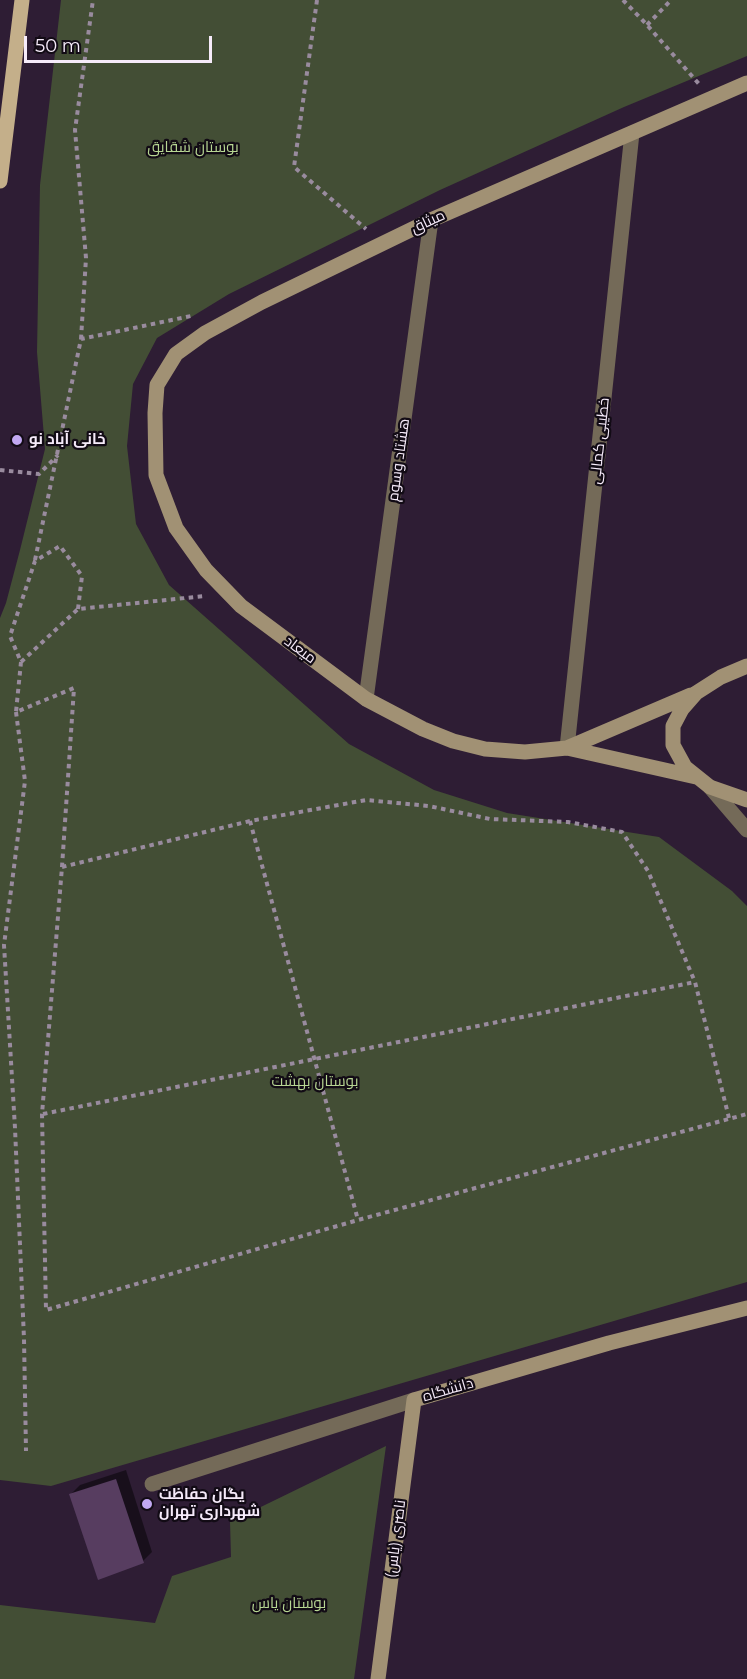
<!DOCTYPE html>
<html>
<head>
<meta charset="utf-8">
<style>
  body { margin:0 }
  #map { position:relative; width:747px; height:1679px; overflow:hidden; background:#2e1d34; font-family:Montserrat,sans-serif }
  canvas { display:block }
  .scale { position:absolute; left:24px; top:36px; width:188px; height:27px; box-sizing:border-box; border:3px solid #f6ebfa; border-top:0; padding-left:8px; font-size:18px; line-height:21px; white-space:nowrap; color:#f6ebfa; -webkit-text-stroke:4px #120b15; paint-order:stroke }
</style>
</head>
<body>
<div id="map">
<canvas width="747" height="1679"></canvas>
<div class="scale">50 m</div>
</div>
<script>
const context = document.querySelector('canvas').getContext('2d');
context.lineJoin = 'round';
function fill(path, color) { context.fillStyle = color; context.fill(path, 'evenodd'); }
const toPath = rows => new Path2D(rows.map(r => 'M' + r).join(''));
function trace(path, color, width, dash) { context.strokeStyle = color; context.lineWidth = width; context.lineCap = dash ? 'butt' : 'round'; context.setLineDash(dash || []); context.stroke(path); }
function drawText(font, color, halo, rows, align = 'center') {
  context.font = font + ' Montserrat,Cairo,sans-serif'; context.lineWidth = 4.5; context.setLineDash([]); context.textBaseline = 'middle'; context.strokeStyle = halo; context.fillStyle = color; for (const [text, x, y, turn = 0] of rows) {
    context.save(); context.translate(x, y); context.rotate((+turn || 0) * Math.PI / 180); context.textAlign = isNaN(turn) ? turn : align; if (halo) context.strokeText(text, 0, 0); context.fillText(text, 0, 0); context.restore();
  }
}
fill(toPath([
  [61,0,747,0,747,56,624,107,440,190,229,294,157,338,133,384,127,446,136,524,169,585,349,744,434,790,507,813,659,837,732,891,747,906,747,1282,51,1486,0,1480,0,618,6,603,20,550,45,449,37,352,40,185],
  [386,1446,354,1679,0,1679,0,1605,155,1623,172,1576,231,1557,230,1522]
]), '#434e35');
fill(toPath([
  [126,1470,152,1552,143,1561,70,1495,80,1485]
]), '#0007');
fill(toPath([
  [116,1479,144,1563,98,1580,69,1494]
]), '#573d60');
trace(toPath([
  [317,0,294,167,366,229],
  [623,0,647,25,699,84],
  [647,25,671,0],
  [81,339,86,258,75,130,93,0],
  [0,470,39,474,58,455],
  [35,560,81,339,191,316],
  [78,609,82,576,60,546,35,561,10,636,21,662,78,609,205,596],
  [21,662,16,712,74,688,62,867,42,1114,46,1310,358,1220,747,1114],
  [16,712,25,781,4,945,15,1128,24,1339,26,1451],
  [250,821,358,1220],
  [62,867,250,821,366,800,429,806,490,819,568,822,622,832,648,871,695,982],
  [43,1114,695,982,729,1118]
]), '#998b9e', 4, [4.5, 4.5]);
trace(toPath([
  [710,787,747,830]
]), '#746a58', 15);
trace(toPath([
  [366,699,431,220],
  [567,748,632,133],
  [152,1484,414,1400]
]), '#746a58', 15);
trace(toPath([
  [747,666,721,677,696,693,682,709,673,726,673,745,685,767,710,787,747,800],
  [567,748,691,695],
  [696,777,567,748,525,752,485,749,453,741,423,729,366,699,241,606,206,570,176,528,156,475,155,413,157,385,176,354,205,333,262,302,431,220,747,83],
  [378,1679,414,1400,609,1343,747,1308]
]), '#a19174', 15);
trace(toPath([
  [0,181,22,0]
]), '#c4af8a', 15);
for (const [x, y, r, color] of [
  [17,440,6,"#c2a8f2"],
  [147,1504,6,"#c2a8f2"]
]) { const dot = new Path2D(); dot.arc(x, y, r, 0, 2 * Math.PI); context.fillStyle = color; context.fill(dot); trace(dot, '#120b15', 2); }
drawText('15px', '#b8d793', '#120b15', [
  ["بوستان شقایق",193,148],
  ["بوستان بهشت",315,1082],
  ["بوستان یاس",289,1604]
]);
drawText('15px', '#f6ebfa', '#120b15', [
  ["میثاق",428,222,-25],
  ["خطیبی کمالی",600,441,-84],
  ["هشتاد وسوم",399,460,-82],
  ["میعاد",300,650,37],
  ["دانشگاه",448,1390,-16],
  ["ناصری (یاس)",396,1539,-83]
]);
drawText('bold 15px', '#f6ebfa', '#120b15', [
  ["خانی آباد نو",29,440],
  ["یگان حفاظت",159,1495],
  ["شهرداری تهران",159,1512]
], 'left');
</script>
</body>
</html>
